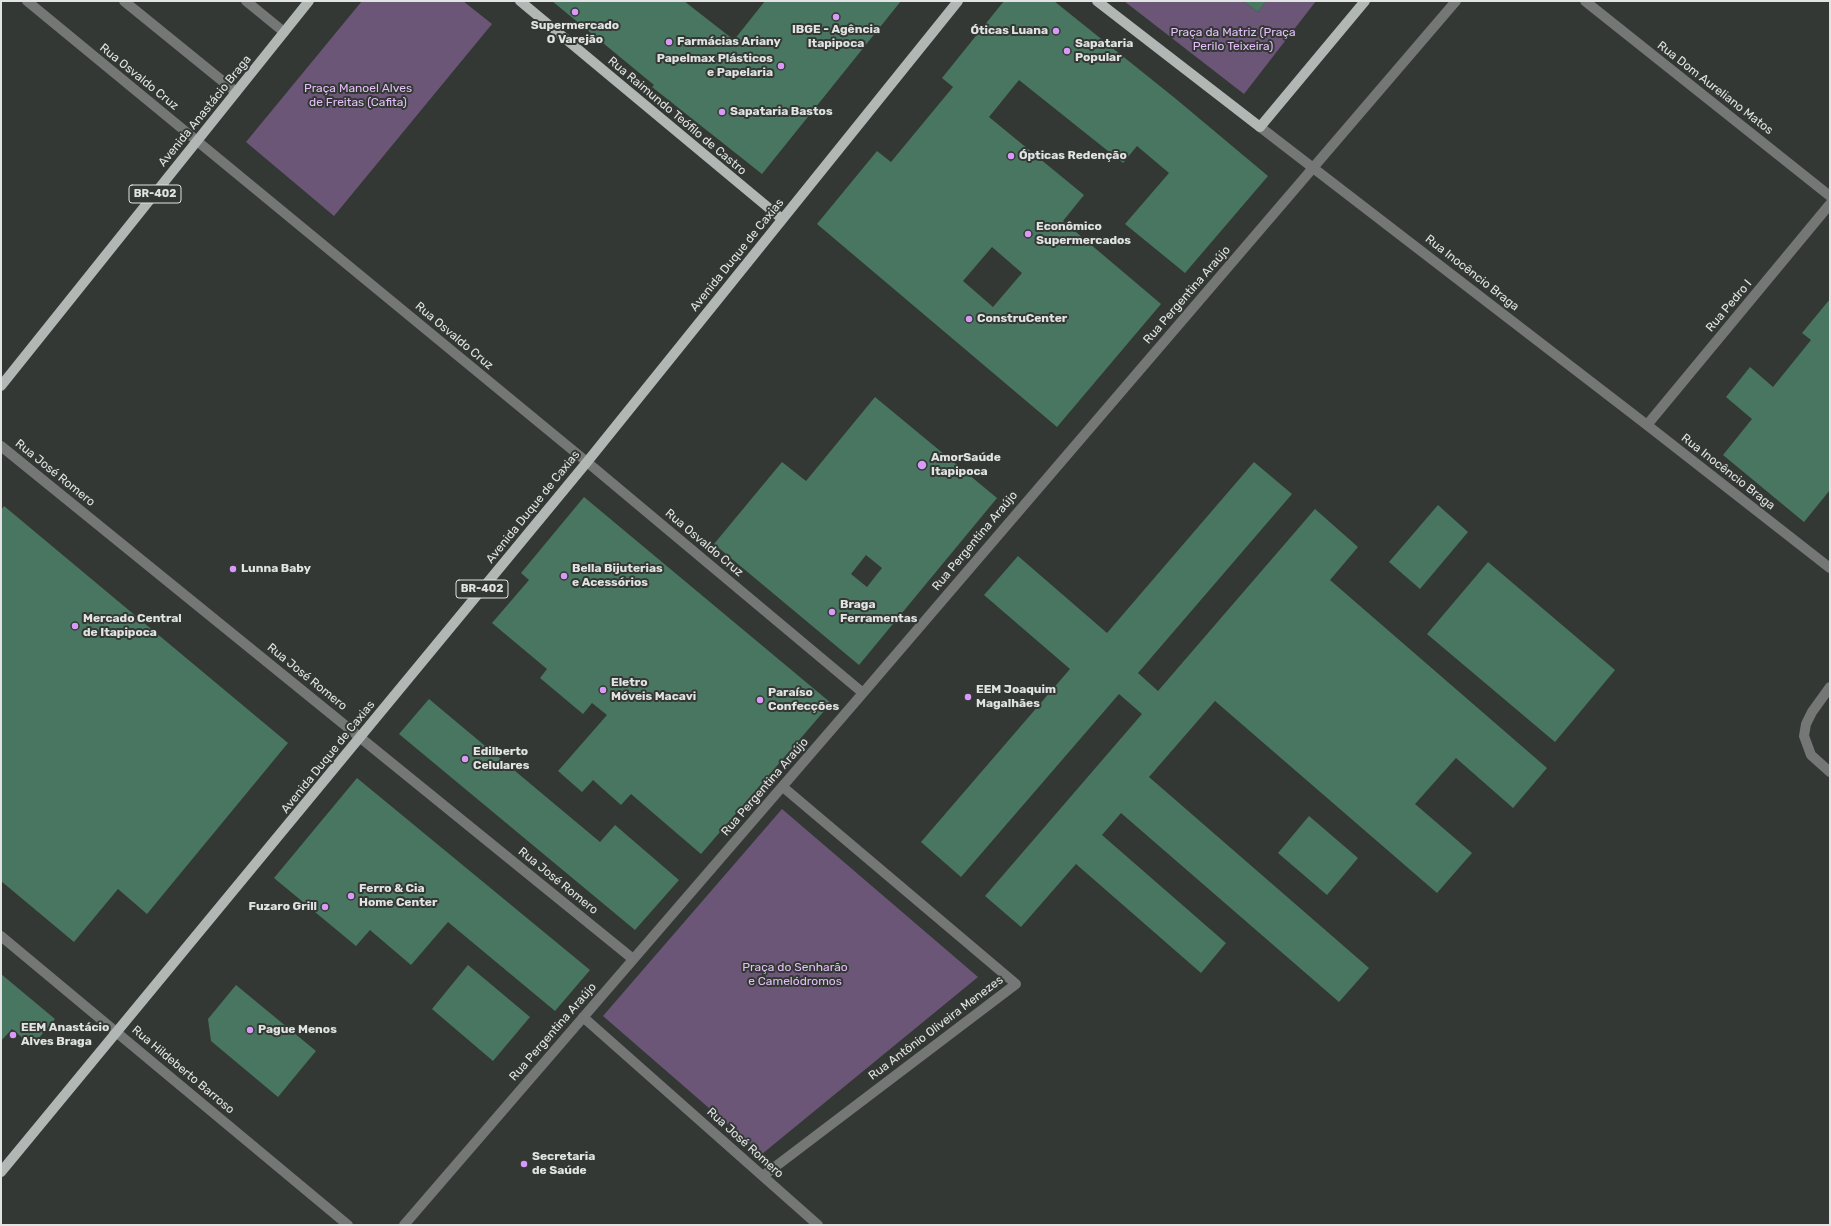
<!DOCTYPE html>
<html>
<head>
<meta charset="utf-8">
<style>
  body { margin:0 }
  #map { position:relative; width:1831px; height:1226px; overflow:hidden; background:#333835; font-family:Rubik,sans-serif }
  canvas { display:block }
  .frame { position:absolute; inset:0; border:2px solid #e1e4e2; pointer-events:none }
</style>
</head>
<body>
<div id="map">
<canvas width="1831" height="1226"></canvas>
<div class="frame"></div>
</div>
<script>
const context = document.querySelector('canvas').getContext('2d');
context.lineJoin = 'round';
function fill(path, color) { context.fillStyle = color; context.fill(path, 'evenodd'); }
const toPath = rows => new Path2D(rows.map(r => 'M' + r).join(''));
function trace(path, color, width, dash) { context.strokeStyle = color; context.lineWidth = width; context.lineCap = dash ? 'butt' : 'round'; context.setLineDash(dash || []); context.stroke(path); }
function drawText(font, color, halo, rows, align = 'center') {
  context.font = font + ' Rubik,sans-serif'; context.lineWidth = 4; context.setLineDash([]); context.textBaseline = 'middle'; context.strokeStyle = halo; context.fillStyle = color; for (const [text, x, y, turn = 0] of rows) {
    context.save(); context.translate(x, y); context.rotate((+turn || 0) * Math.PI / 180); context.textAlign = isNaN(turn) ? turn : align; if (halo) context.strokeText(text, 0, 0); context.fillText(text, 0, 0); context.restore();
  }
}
fill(toPath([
  [362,1,463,1,492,24,334,216,246,142],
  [1124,1,1243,1,1258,12,1266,1,1316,1,1244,94],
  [782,809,978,977,762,1154,603,1016]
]), '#6c5677');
fill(toPath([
  [552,1,684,1,734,40,765,1,901,1,762,174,652,87,654,85],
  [1004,1,1054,1,1176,99,1268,176,1185,273,1125,224,1169,173,1137,146,1123,163,1019,80,989,117,1084,195,1063,221,1161,304,1057,427,817,224,877,151,891,162,953,87,942,78],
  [992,247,1022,273,993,307,963,281],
  [1243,1,1266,1,1258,12],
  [1830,299,1830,490,1804,522,1723,455,1752,419,1726,397,1750,367,1773,387,1811,340,1802,333],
  [875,397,997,498,859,665,714,544,782,462,806,481],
  [866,555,882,568,867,587,851,574],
  [1254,462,1292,494,1138,673,1158,691,1315,509,1358,547,1330,580,1547,768,1513,808,1456,758,1415,804,1472,853,1437,893,1215,701,1149,777,1369,968,1339,1002,1121,813,1102,835,1226,943,1201,973,1076,864,1021,927,985,896,1142,714,1119,694,961,877,921,842,1070,669,984,595,1018,556,1107,633],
  [584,497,831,703,701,854,631,794,621,805,593,780,582,792,558,771,607,715,592,703,583,714,540,678,547,669,492,623,529,580,521,573],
  [1438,505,1468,532,1420,589,1389,562],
  [4,506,288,743,147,914,118,889,74,942,1,881,1,510],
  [1488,562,1615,670,1555,742,1427,634],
  [429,699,600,842,615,825,679,880,635,930,399,734],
  [357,778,590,970,555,1011,448,922,411,965,370,930,356,946,274,878],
  [1309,816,1358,858,1327,895,1278,853],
  [468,965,530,1017,493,1061,432,1009],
  [1,974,55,1019,32,1046,12,1029,1,1041],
  [236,985,316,1051,278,1097,211,1041,208,1019]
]), '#497660');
trace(toPath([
  [27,1,587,462,863,693],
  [124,1,236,92],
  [246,1,284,32],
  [1585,1,1830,196],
  [1260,127,1647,425,1830,568],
  [1647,425,1830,204],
  [1,446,633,959],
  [1830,687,1812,712,1806,724,1804,736,1811,755,1830,772],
  [1,936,348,1225],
  [583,1017,818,1225],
  [763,1176,1016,984,783,787],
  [404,1225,863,693,1456,1]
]), '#747776', 10);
trace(toPath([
  [520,1,782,219],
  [1097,1,1260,127,1365,1],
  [1,386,309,1],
  [1,1172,587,462,958,1]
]), '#b1b7b4', 10);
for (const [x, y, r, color] of [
  [575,12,4,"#d99af7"],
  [836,17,4,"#d99af7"],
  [1056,31,4,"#d99af7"],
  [669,42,4,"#d99af7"],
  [1067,51,4,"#d99af7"],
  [781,66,4,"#d99af7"],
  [722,112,4,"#d99af7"],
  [1011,156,4,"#d99af7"],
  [1028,234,4,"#d99af7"],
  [969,319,4,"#d99af7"],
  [922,465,5,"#d99af7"],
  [233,569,4,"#d99af7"],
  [564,576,4,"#d99af7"],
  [832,612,4,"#d99af7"],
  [75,626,4,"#d99af7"],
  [603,690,4,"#d99af7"],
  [968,697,4,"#d99af7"],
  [760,700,4,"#d99af7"],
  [465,759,4,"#d99af7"],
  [351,896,4,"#d99af7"],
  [325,907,4,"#d99af7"],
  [250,1030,4,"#d99af7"],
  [13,1035,4,"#d99af7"],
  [524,1164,4,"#d99af7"]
]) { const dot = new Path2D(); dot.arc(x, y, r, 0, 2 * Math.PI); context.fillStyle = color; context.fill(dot); trace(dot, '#333835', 1.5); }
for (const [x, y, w] of [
  [155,194,52],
  [482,589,52]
]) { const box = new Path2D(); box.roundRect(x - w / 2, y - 9, w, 18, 3); context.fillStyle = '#333835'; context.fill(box); trace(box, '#e1e4e2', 1); }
drawText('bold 11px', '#e1e4e2', null, [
  ["BR-402",155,194],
  ["BR-402",482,589]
]);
drawText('bold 12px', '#e1e4e2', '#333835', [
  ["Supermercado",575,26,"center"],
  ["O Varejão",575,40,"center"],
  ["IBGE - Agência",836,30,"center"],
  ["Itapipoca",836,44,"center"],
  ["Óticas Luana",1048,31,"right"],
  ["Farmácias Ariany",677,42],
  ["Sapataria",1075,44],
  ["Popular",1075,58],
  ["Papelmax Plásticos",773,59,"right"],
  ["e Papelaria",773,73,"right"],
  ["Sapataria Bastos",730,112],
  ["Ópticas Redenção",1019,156],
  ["Econômico",1036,227],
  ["Supermercados",1036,241],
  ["ConstruCenter",977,319],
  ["AmorSaúde",931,458],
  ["Itapipoca",931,472],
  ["Lunna Baby",241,569],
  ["Bella Bijuterias",572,569],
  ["e Acessórios",572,583],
  ["Braga",840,605],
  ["Ferramentas",840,619],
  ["Mercado Central",83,619],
  ["de Itapipoca",83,633],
  ["Eletro",611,683],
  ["Móveis Macavi",611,697],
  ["EEM Joaquim",976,690],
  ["Magalhães",976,704],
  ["Paraíso",768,693],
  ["Confecções",768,707],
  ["Edilberto",473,752],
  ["Celulares",473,766],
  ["Ferro & Cia",359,889],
  ["Home Center",359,903],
  ["Fuzaro Grill",317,907,"right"],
  ["EEM Anastácio",21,1028],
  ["Alves Braga",21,1042],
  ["Pague Menos",258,1030],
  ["Secretaria",532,1157],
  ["de Saúde",532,1171]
], 'left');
drawText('12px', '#e6bffa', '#333835', [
  ["Praça da Matriz (Praça",1233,33],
  ["Perilo Teixeira)",1233,47],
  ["Praça Manoel Alves",358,89],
  ["de Freitas (Cafita)",358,103],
  ["Praça do Senharão",795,968],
  ["e Camelódromos",795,982]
]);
drawText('12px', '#e1e4e2', '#333835', [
  ["Rua Osvaldo Cruz",139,77,39],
  ["Rua Dom Aureliano Matos",1715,88,38],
  ["Avenida Anastácio Braga",205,111,-51],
  ["Rua Raimundo Teófilo de Castro",677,116,40],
  ["Avenida Duque de Caxias",737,255,-51],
  ["Rua Inocêncio Braga",1472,273,38],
  ["Rua Pergentina Araújo",1187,295,-49],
  ["Rua Pedro I",1729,306,-50],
  ["Rua Osvaldo Cruz",454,336,40],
  ["Rua Inocêncio Braga",1728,472,38],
  ["Rua José Romero",55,473,39],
  ["Avenida Duque de Caxias",533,507,-51],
  ["Rua Pergentina Araújo",975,541,-50],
  ["Rua Osvaldo Cruz",704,543,40],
  ["Rua José Romero",307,677,39],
  ["Avenida Duque de Caxias",328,757,-51],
  ["Rua Pergentina Araújo",765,787,-49],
  ["Rua José Romero",558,881,39],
  ["Rua Antônio Oliveira Menezes",936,1028,-37],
  ["Rua Pergentina Araújo",553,1032,-49],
  ["Rua Hildeberto Barroso",183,1070,40],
  ["Rua José Romero",745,1143,42]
]);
</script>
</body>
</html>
